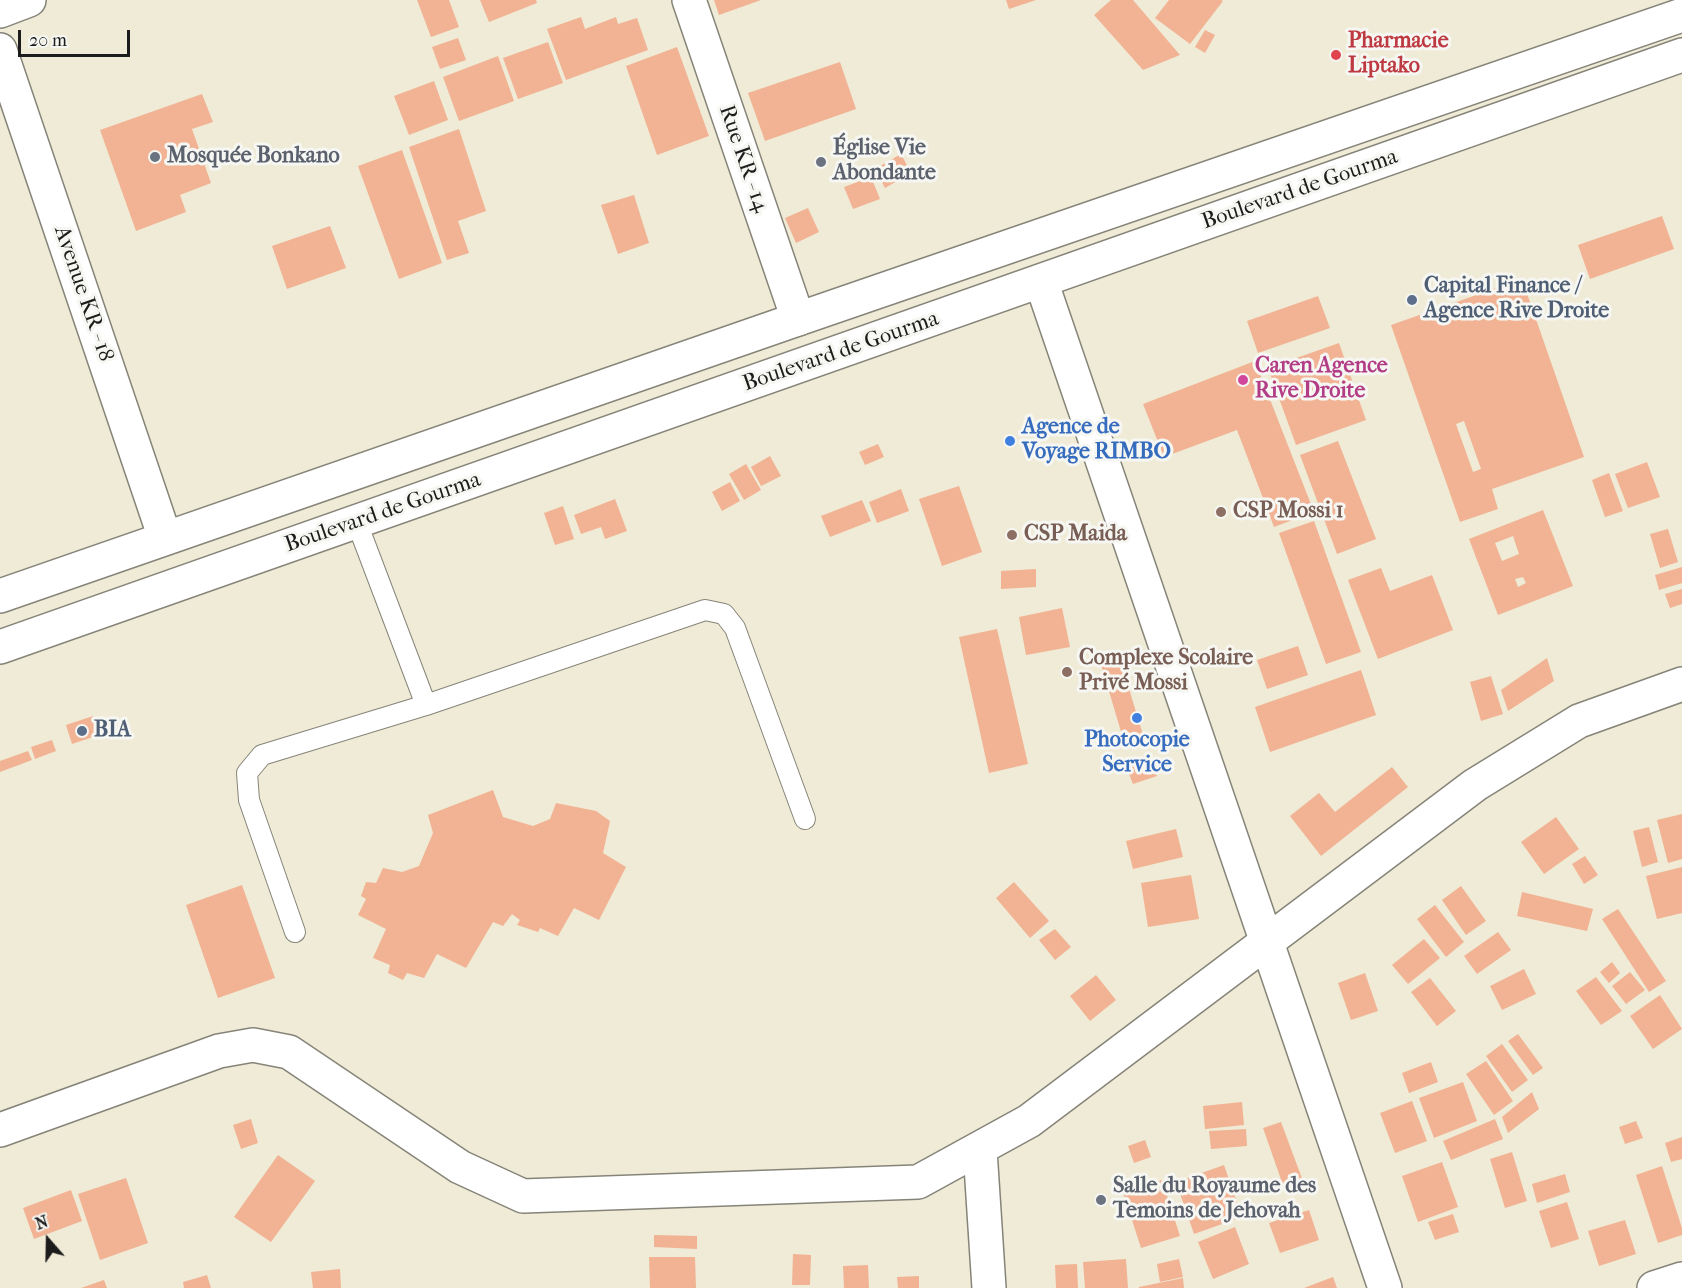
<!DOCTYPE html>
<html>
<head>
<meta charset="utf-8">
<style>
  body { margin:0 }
  #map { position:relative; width:1682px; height:1288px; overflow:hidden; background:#efebd6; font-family:"IM FELL French Canon",serif }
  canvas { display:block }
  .north { position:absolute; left:18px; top:1210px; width:60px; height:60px; -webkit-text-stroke:4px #f6f6f2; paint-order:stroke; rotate:340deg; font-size:16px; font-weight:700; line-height:24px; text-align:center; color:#1c1c1c }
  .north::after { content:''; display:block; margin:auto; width:21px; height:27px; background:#1c1c1c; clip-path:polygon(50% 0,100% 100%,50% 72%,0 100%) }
  .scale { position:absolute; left:18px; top:30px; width:112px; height:27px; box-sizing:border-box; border:3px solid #1c1c1c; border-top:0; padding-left:8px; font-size:18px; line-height:21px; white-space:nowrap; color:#1c1c1c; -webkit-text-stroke:4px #f6f6f2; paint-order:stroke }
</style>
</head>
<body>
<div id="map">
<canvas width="1682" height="1288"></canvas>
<div class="north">N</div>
<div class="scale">20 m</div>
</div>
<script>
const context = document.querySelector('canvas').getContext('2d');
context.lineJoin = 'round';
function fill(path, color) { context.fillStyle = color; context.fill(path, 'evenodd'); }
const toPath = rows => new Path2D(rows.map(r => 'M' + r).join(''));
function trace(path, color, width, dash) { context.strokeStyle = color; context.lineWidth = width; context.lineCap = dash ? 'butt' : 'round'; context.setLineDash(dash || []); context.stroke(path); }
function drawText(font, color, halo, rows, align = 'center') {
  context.font = font + ' "IM FELL French Canon",serif'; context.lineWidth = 6; context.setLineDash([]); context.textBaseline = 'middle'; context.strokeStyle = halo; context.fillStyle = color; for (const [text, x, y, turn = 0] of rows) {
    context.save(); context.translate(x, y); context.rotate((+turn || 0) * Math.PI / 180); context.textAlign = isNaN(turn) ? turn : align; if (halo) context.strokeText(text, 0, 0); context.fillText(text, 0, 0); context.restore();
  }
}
fill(toPath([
  [417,0,449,0,459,27,431,37],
  [480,0,536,0,537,3,489,22],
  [714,0,761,0,719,15],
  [1006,0,1036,0,1009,9],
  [1111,0,1133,0,1180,55,1143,70,1094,15],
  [1169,0,1221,0,1223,1,1190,44,1155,18],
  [581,17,585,29,616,17,618,24,637,18,648,50,566,80,547,29],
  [1205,30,1215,35,1205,53,1195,47],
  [458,38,466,60,440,69,432,47],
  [548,42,563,83,518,99,503,58],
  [677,47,709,136,657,155,626,66],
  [498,56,514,101,459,121,443,77],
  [840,62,856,109,765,141,748,93],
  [434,81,448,120,409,135,394,96],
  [202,94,213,122,192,129,211,183,180,195,186,212,136,231,100,130],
  [459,129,486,211,458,221,469,253,447,260,409,147],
  [402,150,442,263,399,279,358,166],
  [901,154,911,173,885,188,875,169],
  [871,177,880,199,853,209,844,187],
  [634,195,649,243,618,254,601,205],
  [808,208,819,232,796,243,785,218],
  [1662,216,1674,249,1590,279,1578,245],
  [330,226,346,268,287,289,272,246],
  [1522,279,1584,457,1492,489,1498,509,1460,522,1391,325],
  [1464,421,1481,469,1473,472,1456,424],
  [1318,296,1330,328,1258,353,1247,321],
  [1339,343,1366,420,1296,445,1268,368],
  [1255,361,1314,512,1274,527,1237,430,1164,457,1143,404],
  [1338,441,1376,539,1337,554,1300,455],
  [878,444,884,457,865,465,859,452],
  [770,456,781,476,761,486,751,467],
  [1647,462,1660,497,1628,508,1615,474],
  [746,464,761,490,744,500,729,474],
  [1609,473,1623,511,1605,517,1592,480],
  [730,482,740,501,722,511,712,492],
  [959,486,982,552,942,566,919,499],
  [901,489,909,511,877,523,869,502],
  [615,499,627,531,605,539,601,527,581,534,574,515],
  [862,500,871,521,830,537,821,516],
  [563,506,574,539,555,545,544,513],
  [1543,510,1573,586,1498,615,1469,539],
  [1513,536,1519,554,1502,561,1495,543],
  [1523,577,1526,583,1518,587,1515,579],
  [1314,521,1361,652,1326,664,1279,533],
  [1668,529,1678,562,1660,568,1650,534],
  [1682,567,1682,583,1659,590,1655,575],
  [1381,568,1390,591,1432,575,1453,630,1378,659,1348,580],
  [1036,569,1036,587,1001,589,1001,571],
  [1682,589,1682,604,1670,608,1665,594],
  [1062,608,1070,647,1026,655,1019,617],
  [997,629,1028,764,989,773,959,637],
  [1298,646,1308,675,1267,689,1257,660],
  [1119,656,1144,738,1125,745,1100,661],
  [1547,658,1554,681,1508,711,1501,690],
  [1361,670,1376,715,1270,752,1255,707],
  [1491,676,1503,714,1481,721,1470,682],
  [93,716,99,735,72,744,66,725],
  [52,740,56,751,35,759,31,747],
  [28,751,32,760,0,772,0,761],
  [1151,760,1157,776,1133,784,1127,769],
  [1392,767,1408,787,1321,856,1290,816,1319,793,1335,812],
  [493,790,503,817,533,826,550,819,556,803,596,811,610,821,603,853,626,867,599,920,574,908,558,936,540,928,538,932,517,925,520,920,512,914,503,926,493,922,466,968,437,954,424,978,407,973,403,980,388,973,390,965,373,958,386,929,358,915,366,899,361,896,366,882,376,883,383,868,402,872,419,866,433,833,428,815],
  [1682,814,1682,859,1668,863,1657,820],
  [1556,817,1579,849,1544,874,1521,842],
  [1649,827,1658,862,1642,867,1633,831],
  [1176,829,1183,857,1133,869,1126,841],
  [1585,856,1598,875,1584,884,1572,864],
  [1682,867,1682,913,1657,919,1646,876],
  [1191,875,1199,919,1148,927,1141,883],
  [1014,882,1049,921,1030,938,996,898],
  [242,885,275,978,218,998,186,905],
  [1461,886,1486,921,1466,935,1442,900],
  [1522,892,1593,909,1587,931,1517,916],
  [1435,905,1464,942,1446,957,1417,919],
  [1618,909,1666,981,1649,992,1602,919],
  [1055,929,1071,947,1055,960,1039,940],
  [1498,932,1511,950,1477,974,1464,956],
  [1424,939,1440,958,1408,984,1392,965],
  [1612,962,1620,973,1609,983,1600,972],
  [1524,969,1536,994,1502,1010,1490,986],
  [1630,972,1645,990,1626,1004,1612,986],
  [1365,973,1378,1011,1351,1020,1338,983],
  [1096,975,1116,1000,1090,1021,1070,996],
  [1596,977,1622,1011,1601,1025,1576,991],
  [1430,978,1456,1011,1437,1026,1411,992],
  [1660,995,1682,1029,1653,1049,1630,1016],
  [1518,1034,1543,1068,1533,1075,1508,1041],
  [1502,1044,1528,1080,1512,1092,1486,1056],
  [1486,1061,1513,1101,1494,1115,1466,1074],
  [1431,1062,1438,1082,1409,1093,1402,1073],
  [1463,1082,1477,1121,1434,1138,1419,1098],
  [1532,1092,1539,1109,1508,1133,1502,1117],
  [1412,1101,1427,1141,1395,1153,1380,1113],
  [1242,1102,1244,1125,1205,1129,1203,1106],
  [251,1119,258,1143,241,1149,233,1125],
  [1495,1119,1503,1139,1451,1160,1443,1141],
  [1636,1121,1643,1138,1625,1144,1619,1127],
  [1281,1122,1303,1181,1284,1188,1263,1128],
  [1246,1129,1247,1146,1211,1149,1209,1131],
  [1682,1137,1682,1159,1671,1162,1665,1143],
  [1145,1140,1151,1157,1134,1163,1128,1146],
  [1512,1152,1527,1201,1505,1208,1490,1159],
  [278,1155,315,1181,271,1242,234,1217],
  [1442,1162,1458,1207,1418,1222,1402,1176],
  [1224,1165,1242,1217,1194,1234,1176,1182],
  [1662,1166,1682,1228,1682,1235,1658,1243,1636,1175],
  [1565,1174,1570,1192,1537,1203,1532,1184],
  [126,1178,148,1243,100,1260,78,1194],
  [1162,1180,1180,1236,1141,1248,1123,1192],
  [71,1190,82,1221,34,1239,23,1208],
  [1567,1202,1579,1239,1551,1248,1539,1211],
  [1309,1210,1319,1240,1280,1253,1269,1223],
  [1453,1214,1459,1232,1435,1240,1428,1222],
  [1625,1220,1636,1254,1599,1266,1588,1231],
  [1235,1227,1249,1264,1213,1279,1198,1242],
  [654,1235,697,1236,697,1249,654,1247],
  [793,1254,811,1255,810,1285,792,1285],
  [649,1257,695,1257,696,1288,650,1288],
  [1126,1259,1128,1288,1085,1288,1083,1262],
  [1179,1259,1183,1277,1160,1282,1157,1264],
  [1077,1264,1078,1288,1056,1288,1055,1265],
  [868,1265,869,1288,844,1288,843,1266],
  [340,1269,341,1288,313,1288,311,1272],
  [207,1275,211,1288,184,1288,183,1282],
  [919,1276,919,1288,898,1288,897,1277],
  [1333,1277,1337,1288,1304,1288],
  [1183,1278,1184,1288,1139,1288,1139,1287],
  [104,1280,107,1288,81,1288]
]), '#f1b393');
const lane = toPath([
  [426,705,705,610,724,614,735,628,805,819],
  [295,932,249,800,247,773,262,755,426,705,357,523]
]);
const street = toPath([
  [689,0,798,319],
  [0,11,29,0],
  [0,50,165,538],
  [1041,281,1385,1288],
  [0,1130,219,1051,253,1045,289,1052,460,1167,523,1196,918,1182,1029,1121,1475,785,1579,721,1682,684],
  [980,1150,989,1288],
  [1654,1288,1682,1279]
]);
const highway = toPath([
  [0,596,798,319,1682,15],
  [0,647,1682,55]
]);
trace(lane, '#868479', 22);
trace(street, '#868479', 36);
trace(highway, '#868479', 36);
trace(lane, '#fff', 20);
trace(street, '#fff', 33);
trace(highway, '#fff', 33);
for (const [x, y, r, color] of [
  [1336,55,6,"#e0444e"],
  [155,157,6,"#6b7280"],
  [821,162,6,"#6b7280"],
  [1412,300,6,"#5c6f8a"],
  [1243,380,6,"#d1479c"],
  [1010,441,6,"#3f7fe0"],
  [1221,512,6,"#8d6e63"],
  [1012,535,6,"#8d6e63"],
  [1067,672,6,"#8d6e63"],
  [1137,718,6,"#3f7fe0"],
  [82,731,6,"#5c6f8a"],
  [1101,1200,6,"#6b7280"]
]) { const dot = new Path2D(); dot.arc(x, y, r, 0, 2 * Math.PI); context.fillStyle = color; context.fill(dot); trace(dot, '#f6f6f2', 2); }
drawText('bold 22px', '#be3a42', '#f6f6f2', [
  ["Pharmacie",1348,42],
  ["Liptako",1348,67]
], 'left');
drawText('bold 22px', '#5b616d', '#f6f6f2', [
  ["Église Vie",833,149],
  ["Abondante",833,174],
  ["Mosquée Bonkano",167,157],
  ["Salle du Royaume des",1113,1187],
  ["Temoins de Jehovah",1113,1212]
], 'left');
drawText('22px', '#1c1c1c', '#f6f6f2', [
  ["Rue KR - 14",743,159,71],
  ["Boulevard de Gourma",1300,190,-19],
  ["Avenue KR - 18",83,294,71],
  ["Boulevard de Gourma",841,352,-19],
  ["Boulevard de Gourma",383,513,-19]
]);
drawText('bold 22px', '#4e5e75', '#f6f6f2', [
  ["Capital Finance /",1424,287],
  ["Agence Rive Droite",1424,312],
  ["BIA",94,731]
], 'left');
drawText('bold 22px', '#b23c85', '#f6f6f2', [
  ["Caren Agence",1255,367],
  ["Rive Droite",1255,392]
], 'left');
drawText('bold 22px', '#366cbe', '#f6f6f2', [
  ["Agence de",1022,428],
  ["Voyage RIMBO",1022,453],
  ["Photocopie",1137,741,"center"],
  ["Service",1137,766,"center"]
], 'left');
drawText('bold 22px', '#785e54', '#f6f6f2', [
  ["CSP Mossi 1",1233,512],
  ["CSP Maida",1024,535],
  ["Complexe Scolaire",1079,659],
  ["Privé Mossi",1079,684]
], 'left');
</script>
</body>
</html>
